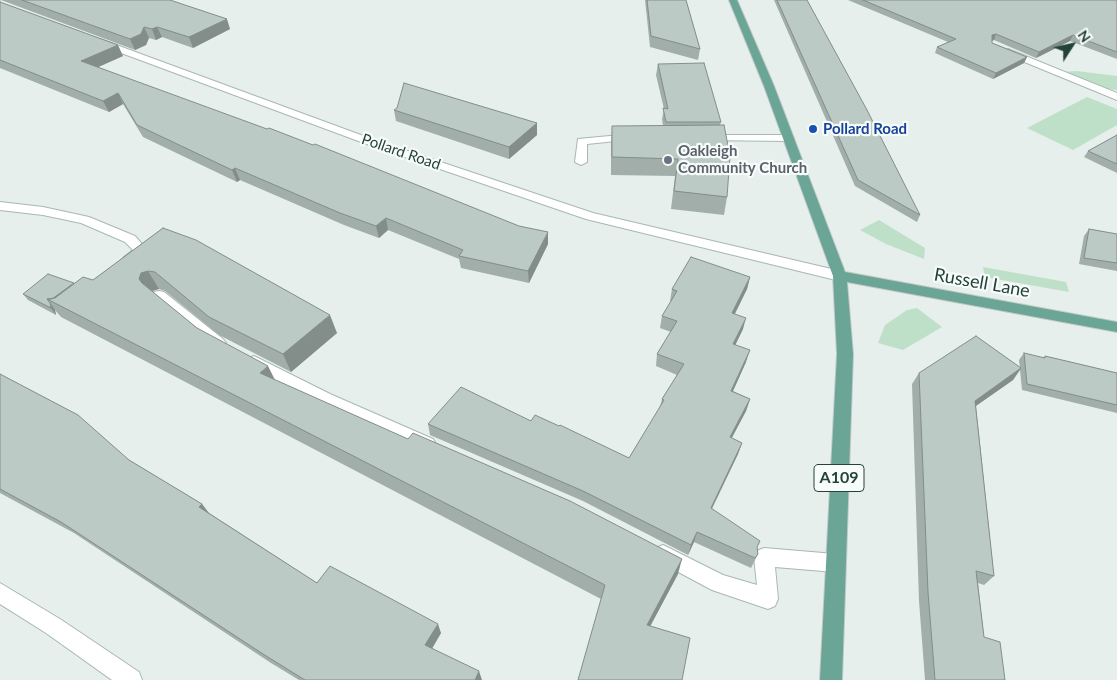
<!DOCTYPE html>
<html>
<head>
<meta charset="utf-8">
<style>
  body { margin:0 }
  #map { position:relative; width:1117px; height:680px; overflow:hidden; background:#e6efeb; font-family:Lato,sans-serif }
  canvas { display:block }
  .north { position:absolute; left:1047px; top:20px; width:50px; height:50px; -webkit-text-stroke:4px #f7fbf9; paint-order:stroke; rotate:55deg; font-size:14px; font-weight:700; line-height:20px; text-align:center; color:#24423a }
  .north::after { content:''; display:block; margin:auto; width:18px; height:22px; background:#24423a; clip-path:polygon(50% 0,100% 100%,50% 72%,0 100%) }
</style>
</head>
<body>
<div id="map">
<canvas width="1117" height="680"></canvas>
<div class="north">N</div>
</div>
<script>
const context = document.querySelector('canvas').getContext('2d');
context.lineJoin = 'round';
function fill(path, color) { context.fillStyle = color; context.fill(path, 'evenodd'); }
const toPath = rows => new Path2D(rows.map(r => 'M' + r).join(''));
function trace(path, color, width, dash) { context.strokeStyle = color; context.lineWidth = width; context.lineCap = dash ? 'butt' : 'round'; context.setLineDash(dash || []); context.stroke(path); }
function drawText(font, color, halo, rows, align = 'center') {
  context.font = font + ' Lato,sans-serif'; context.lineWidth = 4.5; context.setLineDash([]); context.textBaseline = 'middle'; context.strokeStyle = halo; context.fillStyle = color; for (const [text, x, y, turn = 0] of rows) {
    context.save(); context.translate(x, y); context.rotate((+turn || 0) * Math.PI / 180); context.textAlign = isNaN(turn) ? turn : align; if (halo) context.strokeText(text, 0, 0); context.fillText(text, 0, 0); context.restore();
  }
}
fill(toPath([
  [1077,71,1117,76,1117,90,1100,88,1061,72],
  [1087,97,1117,109,1117,125,1073,150,1027,128],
  [879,220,925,248,924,259,886,244,860,230],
  [983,267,1066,282,1069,292,985,277],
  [917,308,942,327,903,350,878,343,885,325,907,310]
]), '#bfe0c8');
const minor = toPath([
  [100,39,369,138,593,213,840,271,845,273,847,276,845,279,840,281,586,219,361,142,97,44,97,40,100,39],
  [1008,49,1117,93,1117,100,1005,54,1003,52,1008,49],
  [631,134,637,137,635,139,587,144,587,162,581,165,575,162,578,139,631,134],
  [706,135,788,135,794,138,788,141,702,140,700,138,706,135],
  [0,202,43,207,89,217,135,236,148,251,134,263,124,263,122,260,124,257,133,250,125,242,81,223,43,215,0,210,0,202],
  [159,291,164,292,223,339,226,343,223,347,218,349,213,347,154,300,152,296,154,292,159,291],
  [254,356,330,394,433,439,436,444,433,449,427,451,421,449,318,404,249,366,246,362,249,358,254,356],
  [663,545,723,575,757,585,754,557,757,551,764,548,835,554,842,556,845,563,842,570,835,572,775,567,778,599,775,606,768,609,712,590,656,560,653,554,656,548,663,545],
  [0,583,60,619,139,672,142,680,112,680,46,633,0,604,0,583]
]);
const major = toPath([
  [729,0,737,0,774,86,845,272,1117,322,1117,332,847,282,853,354,842,680,820,680,837,354,833,276,764,86,729,0]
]);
trace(minor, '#a8b8b2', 2);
trace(major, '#c2cac8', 2);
fill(minor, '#fff');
fill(major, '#6aa596');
fill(toPath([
  [0,0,170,0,230,29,193,48,162,37,156,40,149,38,146,45,135,50,1,0,0,1],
  [645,0,686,0,700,49,698,60,650,47],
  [774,0,807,0,920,215,917,222,855,186],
  [848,0,1117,0,1117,59,1070,41,1036,58,994,40,992,41,992,43,1027,57,1024,63,993,79,935,53,937,47,948,42],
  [0,2,123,56,98,67,548,244,529,283,461,268,459,259,388,230,379,238,344,225,240,180,237,182,143,137,123,104,109,112,0,68],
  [658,64,721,122,720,125,727,197,724,215,671,209,675,176,611,175,611,143,612,126,663,126,662,119,664,109,656,75],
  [394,110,537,123,537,135,509,159,396,121],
  [1117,135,1117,173,1084,157,1088,151],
  [163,228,337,333,291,372,219,335,165,291,159,289,152,291,152,292,197,328,275,380,678,574,650,626,682,680,601,599,61,317,55,310,56,315,28,300,23,294,93,280],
  [1089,229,1117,234,1117,271,1079,264,1084,236],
  [750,277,747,289,735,314,743,329,735,345,746,362,733,391,750,399,746,411,732,438,742,443,738,454,712,509,757,547,758,554,751,568,694,542,688,555,583,501,430,435,428,424,531,421,629,458,660,407,662,399,677,375,656,366,657,354,671,332,660,328,662,316,671,301,670,301,672,289],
  [1024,353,1043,358,1045,356,1117,373,1117,413,1022,390,1020,370,1013,380,976,406,994,576,984,585,978,583,984,637,1005,680,925,680,919,601,912,384,919,373,1020,368,1019,360],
  [0,374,129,460,202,504,209,513,317,583,441,633,432,648,481,680,299,680,271,663,74,533,0,493]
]), '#a1aea9');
fill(toPath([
  [227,19,230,29,193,48,189,37],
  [144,27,149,38,146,45,135,50,130,39],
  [157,27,162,37,156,40,152,29],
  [996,34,994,40,989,41,992,35],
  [1073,35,1070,41,1036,58,1039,52],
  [118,45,123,56,87,72,81,61],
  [1027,57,1024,63,993,79,996,73],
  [118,93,123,104,109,112,103,101],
  [537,123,537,135,509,159,509,147],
  [235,168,240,180,237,182,232,170],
  [386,218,388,230,379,238,376,226],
  [548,232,548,244,529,283,528,271],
  [148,271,159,289,152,291,150,297,139,279,141,273],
  [750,277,747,289,729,325,732,313],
  [74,283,78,289,58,305,52,299],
  [50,303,55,310,56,315,51,308],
  [330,315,337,333,291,372,283,354],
  [746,318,743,329,730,356,733,344],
  [750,350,746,362,728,402,731,391],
  [268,366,277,384,260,373],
  [1021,368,1013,380,967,412,975,401],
  [750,399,746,411,726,448,730,437],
  [742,443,738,454,707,518,711,508],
  [202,504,211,516,199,507],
  [697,532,694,542,688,555,691,545],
  [682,559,678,574,644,638,647,625],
  [438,624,441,633,429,654,425,645],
  [479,671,482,680,475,680]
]), '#838d89');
const building = toPath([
  [22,0,170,0,227,19,189,37,157,27,152,29,144,27,141,34,130,39,22,0],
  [647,0,686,0,700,49,651,36,647,0],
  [777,0,807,0,867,110,920,215,858,180,777,0],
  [863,0,1117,0,1117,52,1073,35,1039,52,996,34,992,35,992,43,1027,57,996,73,937,47,956,39,863,0],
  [0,2,118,45,81,61,267,129,269,128,313,145,315,144,519,226,548,232,528,271,459,256,463,250,386,218,376,226,340,213,235,168,232,170,137,125,118,93,103,101,0,60,0,2],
  [704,63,721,122,666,122,663,108,668,109,658,64,704,63],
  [404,83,537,123,509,147,394,110,397,108,404,83],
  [724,125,730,156,727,197,674,191,678,159,612,157,612,126,724,125],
  [1117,135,1117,164,1088,151,1117,135],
  [163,228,196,240,330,315,283,354,209,317,155,272,148,271,141,273,139,279,142,283,197,328,268,366,260,373,408,439,413,433,570,501,682,559,647,625,690,638,682,680,578,680,605,585,47,299,55,298,83,277,93,280,163,228],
  [1089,229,1117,234,1117,263,1084,258,1089,229],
  [691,257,750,277,732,313,746,318,733,344,750,350,731,391,750,399,730,437,742,443,711,508,760,541,757,547,758,554,755,558,697,532,691,545,583,491,428,424,461,387,531,421,535,415,559,426,560,425,629,458,664,400,662,399,684,364,657,354,677,321,662,316,677,291,672,289,691,257],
  [48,274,74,283,52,299,47,299,50,303,51,308,23,294,48,274],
  [976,336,1021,368,975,401,994,576,976,571,984,637,1000,642,1005,680,935,680,928,592,919,373,976,336],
  [1024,353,1045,358,1045,356,1117,373,1117,405,1027,384,1024,353],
  [0,374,78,415,129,460,202,504,199,507,317,583,330,566,438,624,425,645,479,671,475,680,305,680,263,654,61,522,0,489,0,374]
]);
fill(building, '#bbcac4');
trace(building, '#838d89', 1);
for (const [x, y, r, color] of [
  [813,129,5,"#1a4fb4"],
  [668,160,5,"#6b7280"]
]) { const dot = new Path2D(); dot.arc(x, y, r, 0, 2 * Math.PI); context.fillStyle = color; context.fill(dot); trace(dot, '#f7fbf9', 2); }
drawText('bold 15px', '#164399', '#f7fbf9', [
  ["Pollard Road",823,129]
], 'left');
drawText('bold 15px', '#5b616d', '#f7fbf9', [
  ["Oakleigh",678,151],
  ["Community Church",678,168]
], 'left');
drawText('15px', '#24423a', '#f7fbf9', [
  ["Pollard Road",401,152,19]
]);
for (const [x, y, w] of [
  [839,478,50]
]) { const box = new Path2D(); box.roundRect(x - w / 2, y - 13.5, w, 27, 4); context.fillStyle = '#f7fbf9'; context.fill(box); trace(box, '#24423a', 1); }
drawText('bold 16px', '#24423a', null, [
  ["A109",839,478]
]);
drawText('18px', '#24423a', '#f7fbf9', [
  ["Russell Lane",982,283,10]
]);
</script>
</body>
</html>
